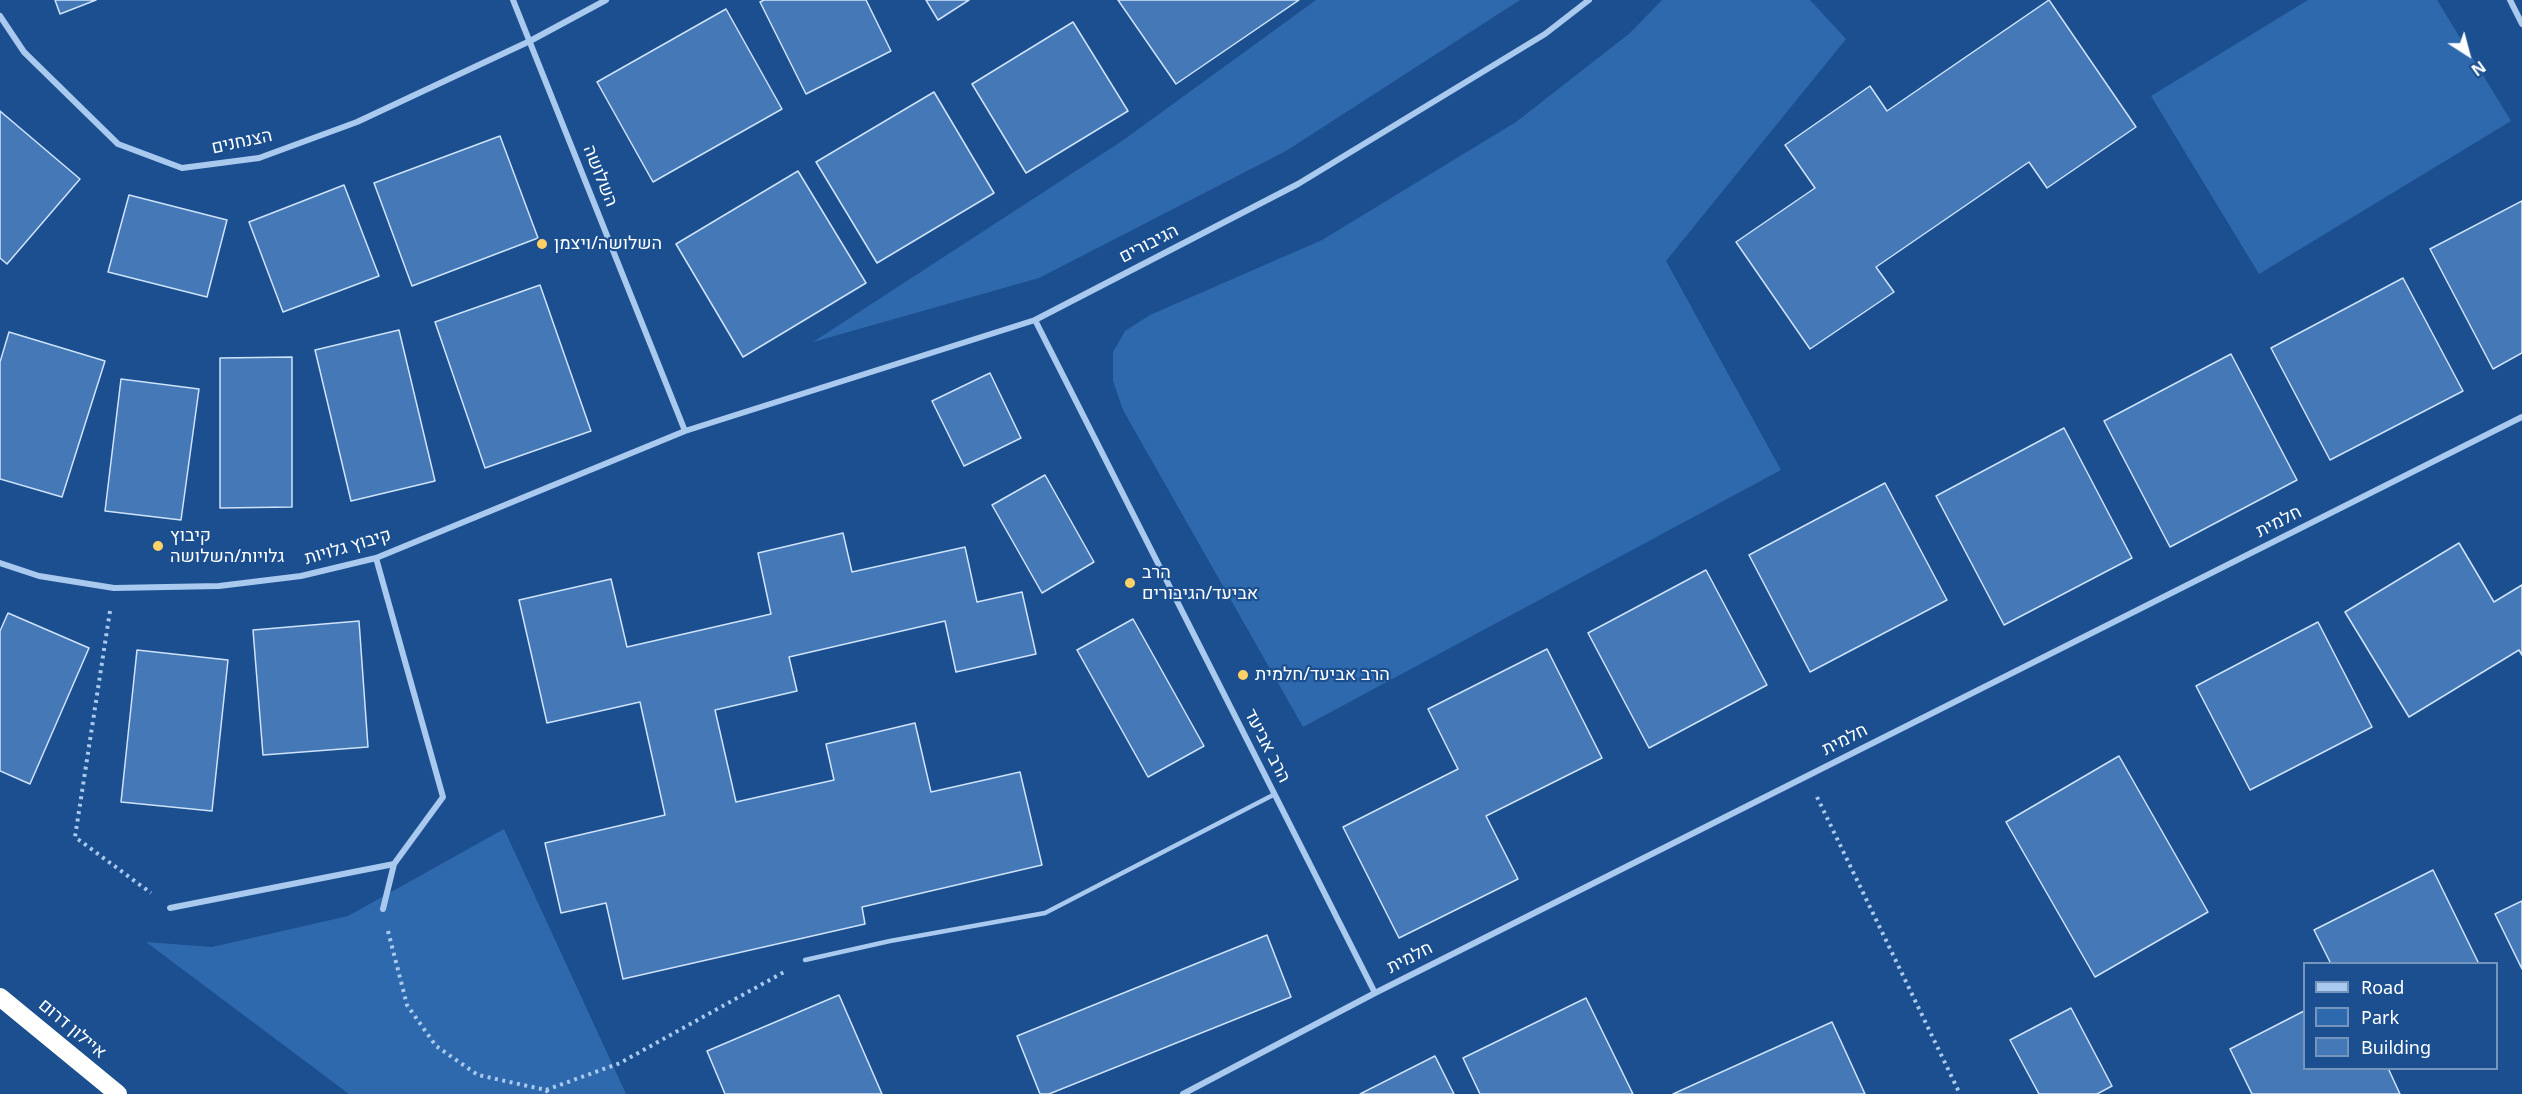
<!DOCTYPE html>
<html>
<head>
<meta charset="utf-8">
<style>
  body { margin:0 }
  #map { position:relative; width:2522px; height:1094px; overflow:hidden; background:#1b4f8f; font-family:"Noto Sans",sans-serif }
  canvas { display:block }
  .legend { position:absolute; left:2303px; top:962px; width:195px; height:108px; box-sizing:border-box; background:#1b4f8f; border:2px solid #7695bc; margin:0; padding:8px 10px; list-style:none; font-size:18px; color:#fff }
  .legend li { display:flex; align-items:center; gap:12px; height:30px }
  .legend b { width:30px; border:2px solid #7695bc }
  .north { position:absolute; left:2438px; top:24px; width:60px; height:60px; -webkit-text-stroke:4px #1b4f8f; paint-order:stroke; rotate:144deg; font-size:16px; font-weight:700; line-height:24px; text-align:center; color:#fff }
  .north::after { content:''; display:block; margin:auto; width:21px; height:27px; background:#fff; clip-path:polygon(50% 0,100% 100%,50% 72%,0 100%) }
</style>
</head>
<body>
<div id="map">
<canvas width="2522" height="1094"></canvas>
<ul class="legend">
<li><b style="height:8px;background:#a9c9ee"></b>Road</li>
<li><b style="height:16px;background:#2e69ad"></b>Park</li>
<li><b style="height:16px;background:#4478b7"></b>Building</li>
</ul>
<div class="north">N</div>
</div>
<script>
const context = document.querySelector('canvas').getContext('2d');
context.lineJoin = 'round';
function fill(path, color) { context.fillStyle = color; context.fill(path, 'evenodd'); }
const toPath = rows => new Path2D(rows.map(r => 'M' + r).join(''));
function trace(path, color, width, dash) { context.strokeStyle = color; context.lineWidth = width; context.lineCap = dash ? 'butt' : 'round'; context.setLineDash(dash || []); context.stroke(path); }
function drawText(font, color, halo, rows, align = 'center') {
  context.font = font + ' "Noto Sans",Heebo,sans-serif'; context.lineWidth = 4.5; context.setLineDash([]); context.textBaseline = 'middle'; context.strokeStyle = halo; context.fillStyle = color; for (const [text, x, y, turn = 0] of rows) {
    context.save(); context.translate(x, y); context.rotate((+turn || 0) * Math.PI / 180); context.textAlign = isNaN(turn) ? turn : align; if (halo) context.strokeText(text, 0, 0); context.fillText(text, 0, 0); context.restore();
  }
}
fill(toPath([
  [1316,0,1520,0,1286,151,1039,278,813,342,1122,141],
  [1662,0,1810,0,1846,39,1666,261,1781,470,1303,727,1123,410,1113,381,1113,352,1125,331,1150,315,1322,240,1516,122,1630,33],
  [2308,0,2437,0,2511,121,2259,274,2151,96],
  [504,829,626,1094,349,1094,146,942,212,947,348,916]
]), '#2e69ad');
const building = toPath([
  [55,0,96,0,60,14,55,0],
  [764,0,866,0,891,51,806,94,760,2,764,0],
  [926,0,969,0,938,20,926,0],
  [1118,0,1299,0,1176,84,1118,0],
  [2049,0,2136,127,2047,188,2029,162,1876,267,1894,292,1810,349,1736,242,1815,188,1785,145,1870,86,1887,111,2049,0],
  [726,9,782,109,653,182,597,82,726,9],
  [1073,22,1128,111,1026,173,972,84,1073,22],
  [934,92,994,193,877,263,816,162,934,92],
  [0,111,80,179,7,264,0,258,0,111],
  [500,136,538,238,412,286,374,183,500,136],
  [798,171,866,283,743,357,676,244,798,171],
  [344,185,379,276,283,312,249,222,344,185],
  [129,195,227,220,207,297,108,272,129,195],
  [2522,201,2522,353,2493,369,2430,249,2522,201],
  [2403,278,2463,391,2330,460,2271,348,2403,278],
  [540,285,591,431,485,468,435,322,540,285],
  [399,330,435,481,351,501,315,350,399,330],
  [9,332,105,361,62,497,0,479,0,362,9,332],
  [2231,354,2297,480,2170,547,2104,421,2231,354],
  [292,357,292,507,220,508,220,358,292,357],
  [990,373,1021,438,964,466,932,401,990,373],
  [121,379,199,389,181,520,105,511,121,379],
  [2064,428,2132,558,2004,625,1936,496,2064,428],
  [1045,475,1094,562,1042,593,992,505,1045,475],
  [1885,483,1947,600,1810,672,1749,555,1885,483],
  [843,533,852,572,965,547,977,602,1022,592,1036,654,956,672,945,621,789,657,797,691,715,710,736,802,834,780,826,744,915,723,931,792,1020,772,1042,865,862,907,865,924,623,979,606,903,561,913,545,843,665,815,640,702,547,723,519,600,611,579,627,647,771,614,758,553,843,533],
  [2459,543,2494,602,2522,585,2522,655,2519,650,2409,717,2345,612,2459,543],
  [1706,570,1767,685,1649,748,1588,633,1706,570],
  [8,613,89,648,30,784,0,771,0,631,8,613],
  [1133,619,1204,746,1148,777,1077,650,1133,619],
  [359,621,368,747,263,755,253,630,359,621],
  [2318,622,2372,727,2250,790,2196,686,2318,622],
  [1547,649,1602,758,1486,816,1518,879,1399,938,1343,827,1458,769,1428,709,1547,649],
  [137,650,228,660,212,811,121,802,137,650],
  [2119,756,2208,912,2095,977,2006,822,2119,756],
  [2433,870,2479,964,2331,964,2314,930,2433,870],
  [2522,901,2522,969,2495,914,2522,901],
  [1267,935,1291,997,1049,1094,1040,1094,1017,1036,1267,935],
  [839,995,882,1094,725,1094,707,1051,839,995],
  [1586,998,1633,1094,1480,1094,1463,1058,1586,998],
  [2071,1008,2112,1086,2097,1094,2039,1094,2010,1040,2071,1008],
  [2304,1011,2304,1068,2388,1068,2400,1094,2252,1094,2230,1049,2304,1011],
  [1832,1022,1865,1094,1673,1094,1832,1022],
  [1435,1056,1454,1094,1360,1094,1435,1056]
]);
fill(building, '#4478b7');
trace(building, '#cfe3fa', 1.5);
trace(toPath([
  [110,611,75,837,151,893],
  [1817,797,1960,1094],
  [388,931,407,1005,436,1046,478,1075,546,1090,549,1094],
  [546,1090,620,1063,784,972]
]), '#a9c9ee', 4, [3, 4.5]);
trace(toPath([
  [805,960,890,941,1045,913,1275,794]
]), '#a9c9ee', 4.5);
trace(toPath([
  [513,0,685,431],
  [2510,0,2522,24],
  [0,16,24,52,118,144,182,168,259,158,357,122,530,41,606,0],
  [1035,320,1375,993],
  [376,558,443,797,394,864,383,909],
  [0,563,39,576,114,588,219,586,301,576,376,558,685,431,1035,320,1298,184,1545,34,1589,0],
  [170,908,394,864],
  [1183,1094,1375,993,2522,417]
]), '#a9c9ee', 6);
trace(toPath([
  [0,997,118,1094]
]), '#fff', 18);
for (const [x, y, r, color] of [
  [542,244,6,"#ffd166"],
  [158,546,6,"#ffd166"],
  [1130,583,6,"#ffd166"],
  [1243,675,6,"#ffd166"]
]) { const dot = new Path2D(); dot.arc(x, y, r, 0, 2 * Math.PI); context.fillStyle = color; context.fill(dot); trace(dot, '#1b4f8f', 2); }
drawText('18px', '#fff', '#1b4f8f', [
  ["הצנחנים",242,142,-12],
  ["השלושה",600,176,68],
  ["הגיבורים",1149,244,-27],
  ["חלמית",2279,522,-27],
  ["קיבוץ גלויות",348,547,-16],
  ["חלמית",1845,740,-27],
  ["הרב אביעד",1267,746,63],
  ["חלמית",1410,958,-27],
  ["איילון דרום",72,1029,40]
]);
drawText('18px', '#fff', '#1b4f8f', [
  ["השלושה/ויצמן",554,244],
  ["קיבוץ",170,536],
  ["גלויות/השלושה",170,557],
  ["הרב",1142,573],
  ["אביעד/הגיבורים",1142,594],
  ["הרב אביעד/חלמית",1255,675]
], 'left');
</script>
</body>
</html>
